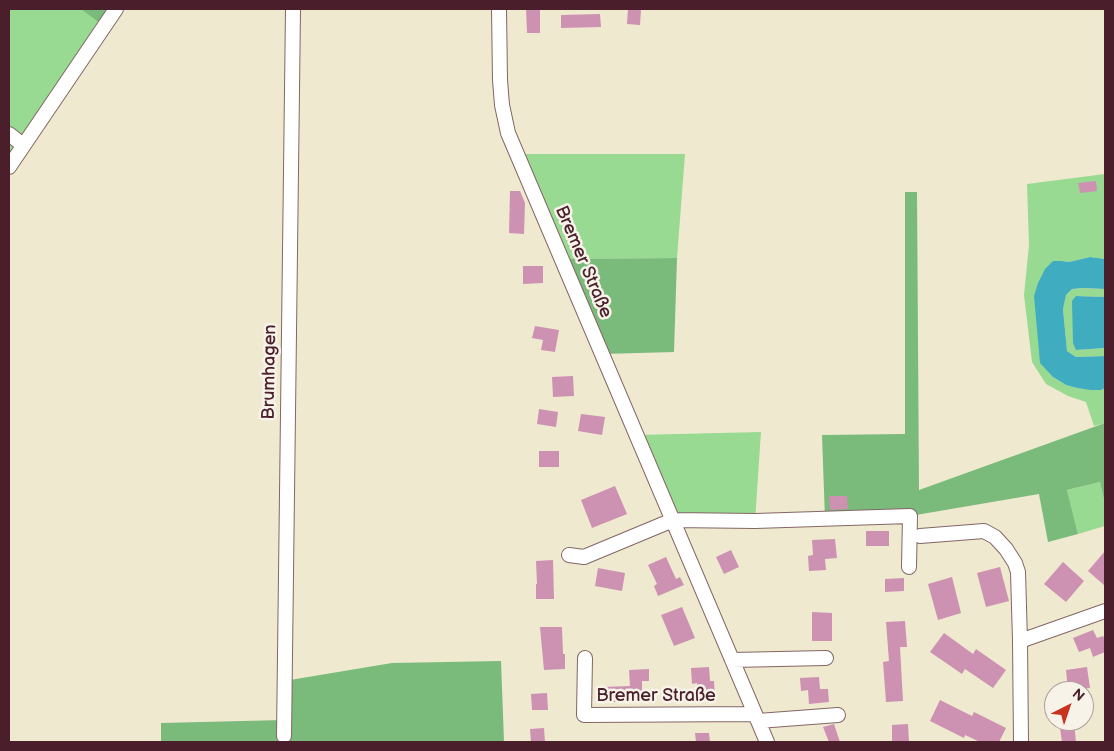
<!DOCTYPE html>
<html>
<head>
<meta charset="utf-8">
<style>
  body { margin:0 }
  #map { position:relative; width:1114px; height:751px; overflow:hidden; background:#efe9d0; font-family:"Balsamiq Sans",sans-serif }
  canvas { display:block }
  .frame { position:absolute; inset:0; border:10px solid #4a1f2b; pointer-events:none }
  .north { position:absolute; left:1044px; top:681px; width:50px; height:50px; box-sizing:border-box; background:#f7f3e8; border:1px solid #b29e9c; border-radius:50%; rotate:41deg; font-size:14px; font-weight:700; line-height:20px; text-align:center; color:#4a1f2b }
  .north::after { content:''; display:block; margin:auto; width:18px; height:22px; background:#c8321e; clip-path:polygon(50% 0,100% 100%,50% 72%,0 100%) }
</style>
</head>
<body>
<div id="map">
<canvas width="1114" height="751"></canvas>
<div class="frame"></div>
<div class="north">N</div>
</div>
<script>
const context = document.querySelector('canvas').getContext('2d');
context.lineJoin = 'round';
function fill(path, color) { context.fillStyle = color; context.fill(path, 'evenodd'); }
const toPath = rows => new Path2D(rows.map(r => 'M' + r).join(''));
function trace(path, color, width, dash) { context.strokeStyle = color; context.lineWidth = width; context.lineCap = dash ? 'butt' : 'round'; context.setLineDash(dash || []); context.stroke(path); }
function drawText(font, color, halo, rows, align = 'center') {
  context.font = font + ' "Balsamiq Sans",sans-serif'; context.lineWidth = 5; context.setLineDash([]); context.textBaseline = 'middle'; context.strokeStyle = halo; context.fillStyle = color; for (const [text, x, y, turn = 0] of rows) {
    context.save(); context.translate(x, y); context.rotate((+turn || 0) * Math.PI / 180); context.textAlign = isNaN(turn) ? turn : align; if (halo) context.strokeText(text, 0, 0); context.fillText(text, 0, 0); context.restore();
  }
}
fill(toPath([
  [9,9,116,9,9,167],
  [518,154,685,154,677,258,561,259],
  [1105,174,1105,259,1090,257,1069,262,1062,261,1053,377,1066,385,1077,388,1101,390,1105,388,1105,423,1094,426,1086,402,1068,396,1046,384,1032,362,1024,295,1029,245,1027,184],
  [1083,288,1105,289,1105,297,1076,296,1076,350,1105,348,1105,356,1076,357,1067,351,1063,308,1066,295,1072,289],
  [761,432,755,521,673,520,637,435],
  [1100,482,1105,504,1105,526,1078,534,1067,490]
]), '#98da91');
fill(toPath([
  [81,9,116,9,104,26],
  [905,192,917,192,919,490,1105,423,1105,504,1100,482,1067,490,1078,534,1048,542,1039,494,910,516,825,519,822,435,905,434],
  [677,258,674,352,602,354,561,259],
  [501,661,504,742,161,742,161,723,284,720,284,681,392,663]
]), '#7aba7b');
fill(toPath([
  [1090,257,1105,259,1105,289,1083,288,1072,289,1066,295,1063,309,1067,351,1076,357,1105,356,1105,388,1101,390,1091,390,1077,388,1066,385,1053,377,1040,363,1034,296,1038,283,1045,269,1053,261,1062,261,1069,262],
  [1076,296,1105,297,1105,348,1076,350,1073,343,1072,301]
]), '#40acbf');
fill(toPath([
  [526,9,540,9,540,33,527,33],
  [628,9,641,9,640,25,627,24],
  [600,14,601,27,561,28,561,15],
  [1096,181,1097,191,1080,193,1078,183],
  [510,191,520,191,525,203,524,234,509,233],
  [523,266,543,266,543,283,523,284],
  [535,326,559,330,555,352,541,350,543,340,532,338],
  [573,376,574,396,553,397,552,377],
  [539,409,558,412,556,427,537,424],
  [581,414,605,417,602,435,578,431],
  [539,451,559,451,559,467,539,467],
  [615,486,627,514,592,528,581,500],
  [829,496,847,496,848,509,830,510],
  [866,531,889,531,889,546,866,546],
  [835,539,837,558,825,559,826,570,809,571,808,556,813,555,812,540],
  [731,550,739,567,724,574,716,557],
  [1105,551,1105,586,1088,571],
  [666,557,676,579,680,577,684,585,658,596,654,586,657,584,648,565],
  [553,560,554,599,536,599,536,584,537,584,536,561],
  [1063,562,1084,581,1066,602,1044,584],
  [1000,567,1009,601,986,607,977,573],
  [598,568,625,573,622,591,595,586],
  [952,577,961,613,938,620,928,584],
  [904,578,904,591,885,592,885,579],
  [682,607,695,638,674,646,661,615],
  [812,612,832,613,832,641,812,641],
  [905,621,907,647,900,647,903,701,886,702,883,662,889,661,886,622],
  [540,627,562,627,563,654,565,654,565,669,544,670],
  [1093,630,1097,638,1103,636,1105,640,1105,652,1093,657,1090,648,1079,652,1073,638],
  [944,633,973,654,976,649,1006,670,993,688,965,669,962,674,930,652],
  [709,667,710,681,714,681,715,697,698,699,697,683,692,684,691,668],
  [1087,667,1090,688,1068,690,1066,670],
  [649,669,649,681,642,681,642,695,620,696,620,702,602,702,602,687,630,686,629,670],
  [819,677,820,689,828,689,829,702,809,704,808,690,801,691,800,678],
  [547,693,548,710,532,710,531,694],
  [940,700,972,716,974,712,1006,728,999,742,980,742,965,735,964,738,930,721],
  [1059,721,1074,721,1076,742,1062,742],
  [834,724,840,742,829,742,823,727],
  [908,724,909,742,892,742,892,725],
  [544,728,545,742,531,742,530,729],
  [695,733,709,733,710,742,696,742]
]), '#cd91b2');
const minor = toPath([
  [499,9,500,80,502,105,508,133,767,742],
  [9,134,23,145],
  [9,167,116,9],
  [920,536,984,531,995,537,1006,549,1015,563,1018,572,1020,641,1021,742],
  [569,555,584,557,673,520,755,521,910,516,909,567],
  [1020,641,1105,611],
  [585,658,584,715,755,714],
  [732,660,826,658],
  [758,721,838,715],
  [284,736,293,9]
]);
trace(minor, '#846665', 16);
trace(minor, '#fff', 14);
drawText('18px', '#4a1f2b', '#f7f3e8', [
  ["Bremer Straße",583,262,67],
  ["Brumhagen",270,372,-89],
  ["Bremer Straße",656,696]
]);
</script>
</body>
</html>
